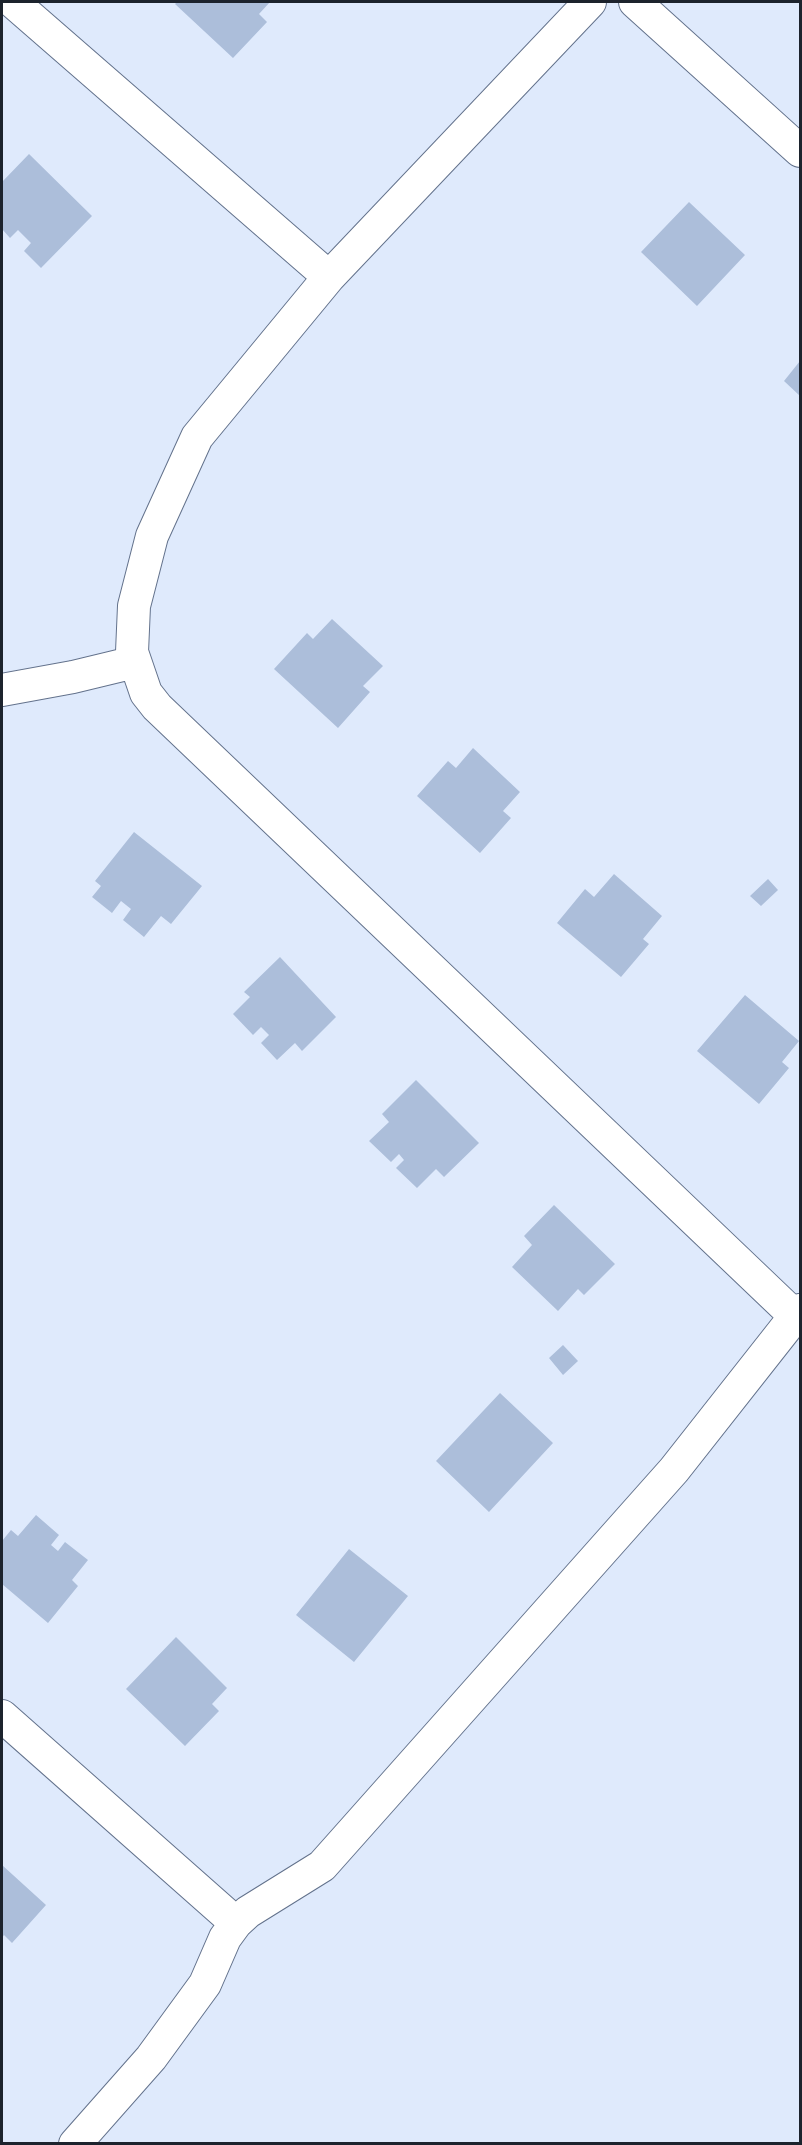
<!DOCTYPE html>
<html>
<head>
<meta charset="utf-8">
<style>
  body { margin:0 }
  #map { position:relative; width:802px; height:2145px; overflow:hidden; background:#dfeafc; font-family:"Fira Sans",sans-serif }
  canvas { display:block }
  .frame { position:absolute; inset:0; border:3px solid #1c232d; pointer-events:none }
</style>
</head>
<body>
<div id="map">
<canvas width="802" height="2145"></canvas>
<div class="frame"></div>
</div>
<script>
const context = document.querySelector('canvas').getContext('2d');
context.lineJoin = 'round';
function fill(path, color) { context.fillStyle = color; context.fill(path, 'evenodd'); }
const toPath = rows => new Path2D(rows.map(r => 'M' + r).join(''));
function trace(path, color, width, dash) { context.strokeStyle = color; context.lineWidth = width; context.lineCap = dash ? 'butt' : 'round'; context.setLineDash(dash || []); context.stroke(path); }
fill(toPath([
  [177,2,270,2,259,14,267,22,233,58,175,4],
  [29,154,92,216,41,268,24,251,31,243,18,230,10,238,2,229,2,182],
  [689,202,745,255,697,306,641,252],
  [800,361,800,396,784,381],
  [332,619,383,666,363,686,370,692,338,728,274,669,307,633,313,639],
  [473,748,520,792,503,811,511,818,480,853,417,796,448,761,456,768],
  [134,832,202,886,171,924,161,916,144,937,123,920,131,909,121,901,112,913,92,897,101,886,95,881],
  [614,874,662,916,643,939,649,944,621,977,557,923,585,889,594,897],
  [768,879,778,890,761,906,750,896],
  [280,957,336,1017,302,1051,295,1043,277,1060,261,1043,269,1035,261,1027,253,1035,233,1014,250,997,244,992],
  [745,995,799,1041,782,1062,789,1068,759,1104,697,1051],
  [416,1080,479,1143,444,1177,436,1169,417,1188,396,1168,404,1160,399,1154,391,1162,369,1141,389,1122,382,1114],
  [554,1205,615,1264,584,1295,578,1289,558,1311,512,1267,532,1245,524,1236],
  [563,1345,578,1361,563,1375,549,1358],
  [500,1393,553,1443,489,1512,436,1461],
  [36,1515,59,1535,51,1545,58,1551,65,1542,88,1560,72,1580,78,1586,48,1623,2,1584,2,1541,11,1530,18,1536],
  [349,1549,408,1596,354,1662,296,1615],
  [176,1637,227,1688,212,1704,219,1711,185,1746,126,1689],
  [2,1865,46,1905,12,1943,4,1935,2,1938]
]), '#acbeda');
const street = toPath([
  [13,2,329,277],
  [590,2,329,277,197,437,152,536,134,606,132,652,146,693,157,707,795,1316],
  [635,2,800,151],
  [2,690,73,677,135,662],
  [2,1716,236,1923],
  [75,2144,151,2058,205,1984,225,1938,236,1923,248,1912,322,1866,674,1470,800,1310]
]);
trace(street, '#63728c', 34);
trace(street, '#fff', 32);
</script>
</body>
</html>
